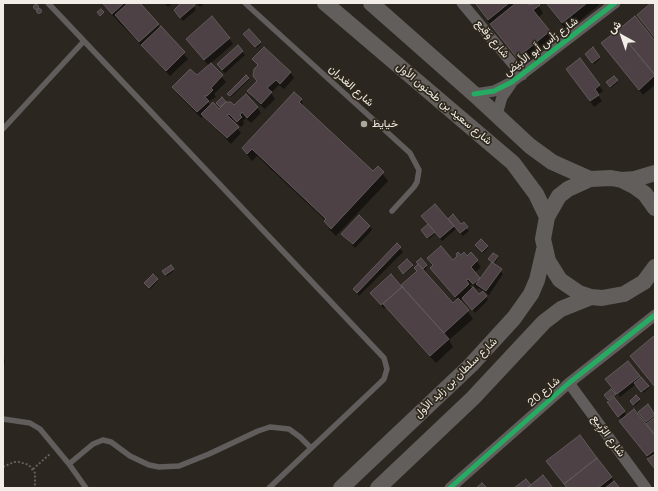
<!DOCTYPE html>
<html>
<head>
<meta charset="utf-8">
<style>
  body { margin:0 }
  #map { position:relative; width:658px; height:491px; overflow:hidden; background:#2b2720; font-family:"Space Grotesk",Vazirmatn,sans-serif }
  canvas { display:block }
  .frame { position:absolute; inset:0; border:4px solid #f2ede6; pointer-events:none }
  .north { position:absolute; left:602px; top:16px; width:40px; height:40px; -webkit-text-stroke:3px #2f281c; paint-order:stroke; rotate:320deg; font-size:11px; font-weight:700; line-height:16px; text-align:center; color:#f2ede6 }
  .north::after { content:''; display:block; margin:auto; width:14px; height:18px; background:#f2ede6; clip-path:polygon(50% 0,100% 100%,50% 72%,0 100%) }
</style>
</head>
<body>
<div id="map">
<canvas width="658" height="491"></canvas>
<div class="frame"></div>
<div class="north">ش</div>
</div>
<script>
const context = document.querySelector('canvas').getContext('2d');
context.lineJoin = 'round';
function fill(path, color) { context.fillStyle = color; context.fill(path, 'evenodd'); }
const toPath = rows => new Path2D(rows.map(r => 'M' + r).join(''));
function trace(path, color, width, dash) { context.strokeStyle = color; context.lineWidth = width; context.lineCap = dash ? 'butt' : 'round'; context.setLineDash(dash || []); context.stroke(path); }
function drawText(font, color, halo, rows, align = 'center') {
  context.font = font + ' "Space Grotesk",Vazirmatn,sans-serif'; context.lineWidth = 3.5; context.setLineDash([]); context.textBaseline = 'middle'; context.strokeStyle = halo; context.fillStyle = color; for (const [text, x, y, turn = 0] of rows) {
    context.save(); context.translate(x, y); context.rotate((+turn || 0) * Math.PI / 180); context.textAlign = isNaN(turn) ? turn : align; if (halo) context.strokeText(text, 0, 0); context.fillText(text, 0, 0); context.restore();
  }
}
fill(toPath([
  [101,3,138,3,188,59,170,76],
  [164,3,173,3,168,7],
  [183,3,192,3,196,10,183,21,177,13],
  [196,3,205,3,200,7],
  [474,3,526,3,529,6,532,3,537,3,543,13,538,18,554,39,522,65],
  [545,3,598,3,599,5,567,31],
  [649,3,655,3,655,39,638,15,650,5],
  [36,6,38,10,37,11,34,7],
  [38,10,40,11,41,15,39,14],
  [249,31,261,44,257,48,245,36],
  [229,38,233,44,210,64,226,82,214,94,216,97,208,102,211,106,219,110,221,108,218,105,222,99,226,103,234,106,257,107,261,113,251,123,246,118,243,121,244,124,241,127,233,119,231,121,241,133,231,144,203,116,201,118,177,93,173,87,197,77,209,66,187,39],
  [655,43,655,85,643,95,603,44],
  [238,47,245,55,225,73,220,68],
  [587,55,600,57,600,59,594,64],
  [253,59,290,72,294,78,284,89,279,85,271,93,275,99,265,109,251,97,248,91,257,82,254,76,258,66],
  [567,69,599,85,603,91,598,95,602,101,594,107],
  [614,77,618,82,611,88,608,84],
  [248,79,249,80,231,97,229,96,228,94],
  [301,99,304,108,373,172,378,168,388,181,336,236,329,229,326,221,257,156,252,161,243,149],
  [453,216,469,231,463,236,456,229,442,241,436,233,429,239,423,232,448,220],
  [370,226,372,230,355,248,343,234],
  [397,245,403,252,359,296,354,289],
  [488,246,488,248,483,253,477,247],
  [471,254,481,267,474,273,480,280,492,262,489,259,497,257,498,258,494,265,503,274,489,295,479,288,477,289,472,284,470,286,479,295,486,296,488,300,475,313,463,298,460,301,473,319,449,340,453,347,436,363,386,307,384,309,371,293,402,287,418,272,415,268,419,265,420,260,427,268,423,271,453,304,457,300,435,274,431,268,433,267,428,259,453,261,461,256,467,257],
  [170,266,174,271,167,276,163,271],
  [412,266,413,267,404,274,400,269],
  [153,276,158,281,150,289,146,284],
  [655,336,655,388,631,356],
  [3,357,5,360,3,374],
  [639,376,649,388,643,393,636,384,620,397,609,383],
  [615,395,613,398,627,416,655,437,655,470,649,459,624,427,622,420,610,406,606,397],
  [636,396,640,401,635,406,632,402],
  [648,405,655,414,655,434,639,413],
  [579,436,612,478,618,488,567,488]
]), '#0007');
const building = toPath([
  [102,3,124,3,112,14,102,3],
  [128,3,140,3,159,24,139,42,115,15,128,3],
  [181,3,193,3,195,5,180,18,174,10,181,3],
  [475,3,509,3,488,20,475,3],
  [516,3,527,3,529,5,538,3,540,5,533,10,550,31,517,58,490,24,516,3],
  [546,3,587,3,562,23,546,3],
  [651,3,655,3,655,38,637,15,651,3],
  '33.5 7a2.5 2.5 0 1 1 5 0a2.5 2.5 0 1 1-5 0Z',
  '36.5 11a2.5 2.5 0 1 1 5 0a2.5 2.5 0 1 1-5 0Z',
  [101,9,104,12,100,16,97,12,101,9],
  [212,16,230,38,204,60,186,39,212,16],
  [635,16,655,41,655,75,618,30,635,16],
  [161,26,185,52,166,71,141,45,161,26],
  [249,29,261,42,255,47,243,34,249,29],
  [618,30,655,75,639,90,601,43,618,30],
  [238,45,243,51,222,70,217,64,238,45],
  [264,47,291,72,280,84,276,80,267,88,272,92,261,104,247,91,257,81,253,76,254,69,258,65,252,59,264,47],
  [593,47,600,57,592,63,585,54,593,47],
  [580,58,600,85,595,89,599,95,590,101,566,69,580,58],
  [211,63,223,75,211,88,213,90,207,96,204,96,209,101,197,112,172,87,190,69,197,75,211,63],
  [246,75,249,78,230,96,227,94,246,75],
  [614,76,618,80,610,87,606,82,614,76],
  [294,92,302,99,299,102,373,171,378,166,384,172,331,229,324,221,326,219,252,149,247,154,242,148,294,92],
  [246,94,258,107,247,118,242,112,240,115,242,117,237,122,229,114,227,115,239,127,227,138,201,114,213,102,219,109,226,102,231,102,234,105,246,94],
  [222,97,226,102,220,107,216,103,222,97],
  [435,204,454,226,440,238,421,216,435,204],
  [453,214,461,224,464,222,468,227,460,233,448,219,453,214],
  [359,215,370,226,353,244,341,234,359,215],
  [428,224,435,232,427,238,421,230,428,224],
  [481,239,488,246,482,252,475,245,481,239],
  [397,243,401,247,357,293,353,289,397,243],
  [441,246,453,260,457,256,456,254,458,252,461,255,464,252,467,256,471,252,478,260,471,267,480,278,473,284,468,279,466,280,469,284,455,297,430,268,433,265,427,258,441,246],
  [493,253,498,256,493,263,488,259,493,253],
  [421,258,427,265,423,269,416,262,421,258],
  [407,259,413,265,403,274,398,267,407,259],
  [492,262,502,269,486,291,476,284,492,262],
  [418,264,453,303,458,298,469,310,444,333,401,285,417,271,414,268,418,264],
  [171,265,174,269,165,275,162,271,171,265],
  [153,274,158,279,149,288,144,283,153,274],
  [391,274,402,287,381,305,370,293,391,274],
  [402,287,449,339,430,356,383,304,402,287],
  [473,287,479,294,483,291,487,296,472,310,462,298,473,287],
  [655,335,655,387,630,356,655,335],
  [628,361,640,376,617,394,605,379,628,361],
  [641,377,649,386,641,392,634,383,641,377],
  [611,389,616,394,608,400,604,395,611,389],
  [636,395,640,399,633,405,630,401,636,395],
  [614,397,625,411,618,417,607,402,614,397],
  [648,404,655,415,646,422,638,412,648,404],
  [634,409,655,436,655,450,647,456,619,421,634,409],
  [655,417,655,432,654,433,646,424,655,417],
  [580,435,597,458,564,484,546,461,580,435],
  [655,454,655,469,647,459,655,454],
  [597,458,612,477,598,488,567,488,564,484,597,458],
  [543,475,553,488,527,488,543,475],
  [526,479,531,485,526,488,514,488,526,479],
  [614,481,620,488,605,488,614,481],
  [482,483,487,488,476,488,482,483]
]);
fill(building, '#4d4146');
trace(building, '#605b5a', 1);
trace(toPath([
  [3,467,14,462,19,462,29,465,35,473,35,488],
  [33,469,50,454]
]), '#625f5c', 2, [2, 2]);
trace(toPath([
  [48,3,384,358,387,369,384,379,380,383,269,488],
  [245,3,410,153,419,170,417,182,414,187,392,211],
  [3,129,84,41],
  [3,419,30,423,40,429,69,464,86,488],
  [69,464,93,444,103,440,111,442,130,456,149,465,159,467,179,466,209,454,258,431,270,427,289,429,300,437,311,448]
]), '#605d5c', 5.5);
trace(toPath([
  [462,3,522,75],
  [474,94,494,91,512,82,615,3],
  [497,115,502,97,511,84],
  [569,383,646,488],
  [450,488,569,383,655,315]
]), '#605d5c', 11);
trace(toPath([
  [325,3,513,163,536,194,547,217],
  [371,3,474,94,530,146,552,162,590,179],
  [622,180,635,179,655,173],
  [655,208,645,194,634,186,622,180,611,178,590,179,568,189,559,196,547,217,543,239,548,261,560,280,579,293,591,297,602,298,624,294,644,282,655,267],
  [341,488,471,365,514,318,531,294,537,280,544,250],
  [378,488,473,398,544,322,561,309,591,297]
]), '#625e5c', 16);
trace(toPath([
  [474,94,494,91,512,82,615,3],
  [450,488,569,383,655,315]
]), '#26ab63', 5);
for (const [x, y, r, color] of [
  [364,124,4,"#aca8a1"]
]) { const dot = new Path2D(); dot.arc(x, y, r, 0, 2 * Math.PI); context.fillStyle = color; context.fill(dot); trace(dot, '#2f281c', 1.5); }
drawText('11px', '#f2ede6', '#2f281c', [
  ["شارع وَقيع",492,39,50],
  ["شارع رَأس أَبو الأَبيَض",541,47,-37],
  ["شارع الغدران",351,86,42],
  ["شارع سعيد بن طحنون الأول",444,104,40],
  ["شارع سلطان بن زايد الأول",456,378,-44],
  ["شارع 20",544,392,-41],
  ["شارع الرَّبِيع",608,436,54]
]);
drawText('11px', '#f2ede6', '#2f281c', [
  ["خيايط",372,124]
], 'left');
</script>
</body>
</html>
